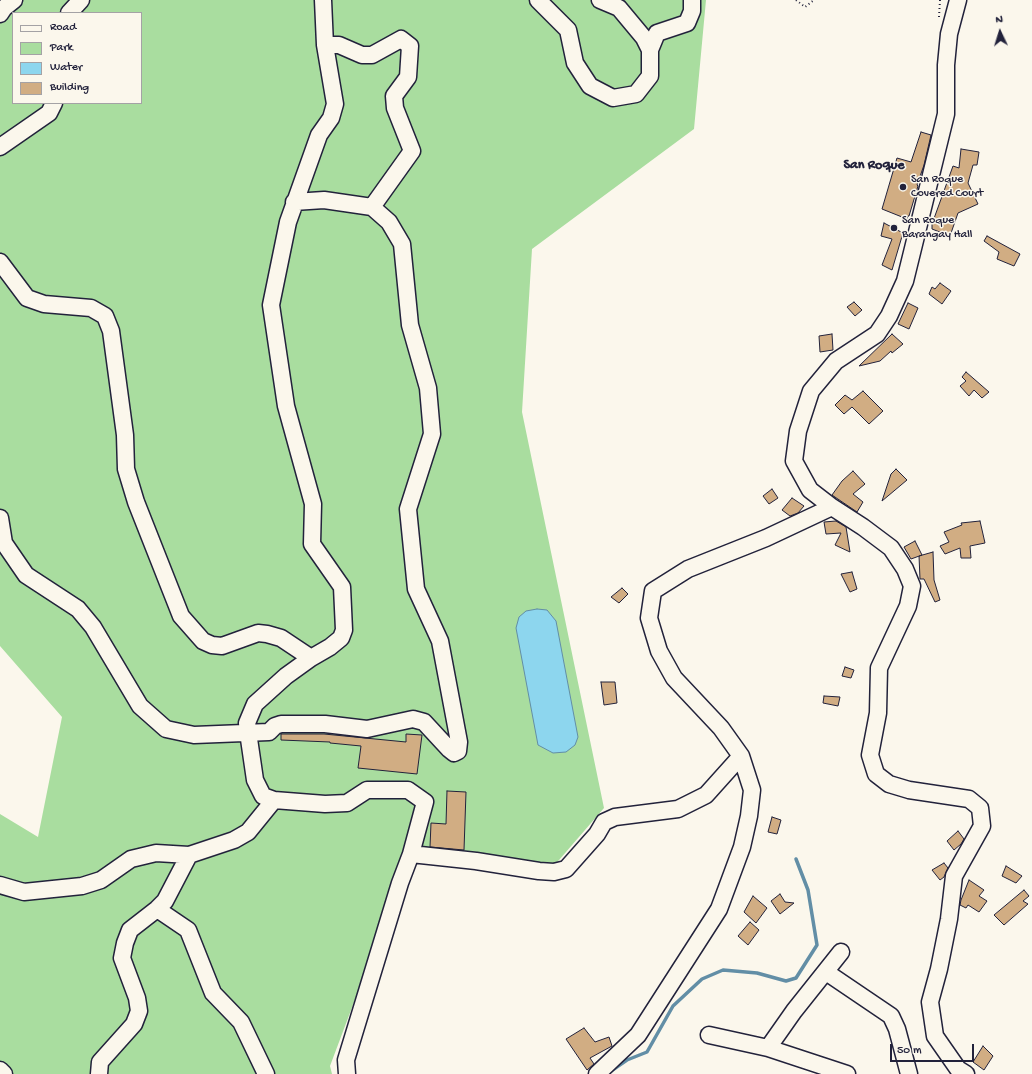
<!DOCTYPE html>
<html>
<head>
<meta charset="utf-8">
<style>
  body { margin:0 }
  #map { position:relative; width:1032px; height:1074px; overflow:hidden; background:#fbf7ec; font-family:"Gochi Hand",sans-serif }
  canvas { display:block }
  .legend { position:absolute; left:12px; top:12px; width:130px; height:92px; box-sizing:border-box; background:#fbf7ec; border:1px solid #a4a2a5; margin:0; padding:5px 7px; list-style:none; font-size:12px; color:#22223b }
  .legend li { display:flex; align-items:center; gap:8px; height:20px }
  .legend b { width:20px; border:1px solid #a4a2a5 }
  .north { position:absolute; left:980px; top:12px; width:40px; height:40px; -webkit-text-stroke:3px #fbf7ec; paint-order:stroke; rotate:356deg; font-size:11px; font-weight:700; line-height:16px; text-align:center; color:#22223b }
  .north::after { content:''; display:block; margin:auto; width:14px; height:18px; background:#22223b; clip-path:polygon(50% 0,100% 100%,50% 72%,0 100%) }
  .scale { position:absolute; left:890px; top:1044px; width:84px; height:18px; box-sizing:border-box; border:2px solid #22223b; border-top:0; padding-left:5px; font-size:12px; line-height:14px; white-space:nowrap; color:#22223b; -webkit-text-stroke:3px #fbf7ec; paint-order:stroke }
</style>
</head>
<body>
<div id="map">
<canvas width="1032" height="1074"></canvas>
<ul class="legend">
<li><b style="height:5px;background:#fbf7ec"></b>Road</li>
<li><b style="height:11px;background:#a9dd9f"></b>Park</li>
<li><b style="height:11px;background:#8dd6ee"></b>Water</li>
<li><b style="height:11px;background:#d1ad83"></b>Building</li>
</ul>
<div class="north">N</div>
<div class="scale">50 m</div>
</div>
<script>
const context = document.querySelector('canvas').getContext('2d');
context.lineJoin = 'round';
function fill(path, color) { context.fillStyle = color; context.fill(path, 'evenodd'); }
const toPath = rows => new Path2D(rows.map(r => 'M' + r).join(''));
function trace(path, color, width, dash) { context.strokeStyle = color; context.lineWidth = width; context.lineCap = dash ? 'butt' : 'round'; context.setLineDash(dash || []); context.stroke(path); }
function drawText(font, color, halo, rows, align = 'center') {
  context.font = font + ' "Gochi Hand",sans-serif'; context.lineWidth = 3; context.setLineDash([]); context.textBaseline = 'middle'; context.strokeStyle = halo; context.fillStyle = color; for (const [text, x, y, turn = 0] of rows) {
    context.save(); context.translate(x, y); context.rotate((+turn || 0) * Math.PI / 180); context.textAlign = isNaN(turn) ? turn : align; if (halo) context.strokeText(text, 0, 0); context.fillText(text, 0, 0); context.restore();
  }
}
fill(toPath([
  [0,0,706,0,694,129,532,249,522,412,604,808,553,867,410,853,330,1066,332,1074,0,1074,0,814,38,837,62,717,0,646],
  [13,13,141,13,141,103,13,103]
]), '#a9dd9f');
const water = toPath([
  [537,609,547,610,556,621,578,737,575,745,566,752,553,753,538,745,516,628,519,617,526,611,537,609]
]);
fill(water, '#8dd6ee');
trace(water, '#628ea6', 1);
trace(toPath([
  [611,1071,627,1060,647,1052,673,1006,702,979,723,970,757,973,786,981,796,978,817,945,808,890,796,859]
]), '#628ea6', 3.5);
const building = toPath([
  [921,132,931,135,924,165,917,185,918,186,909,216,908,216,907,219,882,209,897,158,911,162,921,132],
  [961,149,979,152,977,165,973,165,968,183,978,204,958,213,950,236,932,229,932,224,953,166,959,168,961,149],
  [884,223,903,233,892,270,882,265,892,239,881,236,884,223],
  [987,236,1020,254,1014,266,997,259,999,252,984,241,987,236],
  [940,283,951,291,942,304,929,294,932,287,935,289,940,283],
  [854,302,862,310,855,316,847,307,854,302],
  [908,303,918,308,909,329,898,324,908,303],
  [832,334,833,350,820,352,819,336,832,334],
  [892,334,903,344,892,353,891,351,880,361,859,366,892,334],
  [966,372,989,392,982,398,974,390,969,396,960,386,966,381,962,377,966,372],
  [863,391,883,411,869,424,852,407,844,414,835,405,845,395,852,400,863,391],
  [896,469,907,480,882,501,891,474,896,469],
  [853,471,865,484,853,494,863,502,857,512,832,495,842,481,853,471],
  [772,489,778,498,769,504,763,496,772,489],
  [792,498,804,506,798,513,790,516,782,510,792,498],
  [836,521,846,527,850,552,835,545,841,533,826,534,824,522,836,521],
  [980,521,985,543,970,546,971,558,961,558,960,548,945,554,940,546,949,542,944,532,962,525,961,523,980,521],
  [915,541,922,555,911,559,904,547,915,541],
  [933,552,934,580,940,600,935,602,924,579,920,579,919,556,933,552],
  [852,572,857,589,850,592,841,574,852,572],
  [622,588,628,594,619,603,611,597,622,588],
  [845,667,854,670,851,678,842,676,845,667],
  [601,682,615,682,617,703,604,705,601,682],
  [824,696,840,697,838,706,823,703,824,696],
  [281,734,324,734,406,742,406,734,422,735,417,774,358,768,361,746,330,743,330,742,281,740,281,734],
  [447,791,466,792,464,850,430,847,431,823,446,824,447,791],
  [772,817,781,820,777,834,768,832,772,817],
  [958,831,964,839,961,844,954,850,947,841,958,831],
  [944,863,948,868,944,877,940,880,932,870,944,863],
  [1006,866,1022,876,1016,883,1002,876,1006,866],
  [969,880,984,890,979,896,987,901,979,912,968,905,966,908,960,905,961,900,969,880],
  [1024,890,1029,896,1023,901,1028,904,1004,925,994,915,1024,890],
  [780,894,785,902,794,903,780,914,771,901,780,894],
  [753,896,767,908,756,923,744,912,753,896],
  [750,922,759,930,748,945,738,936,750,922],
  [584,1028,595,1042,609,1037,612,1046,590,1058,594,1064,587,1070,566,1039,584,1028],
  [983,1046,993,1056,984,1070,973,1062,983,1046]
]);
fill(building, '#d1ad83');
trace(building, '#22223b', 1);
const minor = toPath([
  [323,0,325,45,335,104,331,118,319,135,288,222,271,305,286,406,313,504,312,544,342,587,344,630,341,638,330,647,311,658,286,676,255,704,247,723,248,732,255,780,263,796,274,800,325,804,347,803,367,790,408,790,425,802,411,854],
  [538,0,568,30,575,63,590,86,613,98,636,94,650,76,650,50,644,38,619,8,600,0],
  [958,0,949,34,946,65,946,114,905,281,889,316,877,334,836,361,811,391,798,431,794,461,810,490,832,507,863,527,891,548,905,569,912,586,908,606,879,668,878,713,870,755,876,774,889,784,909,790,969,799,980,808,982,826,954,876,949,919,939,969,930,1002,935,1036,958,1069,966,1074],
  [69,13,81,0],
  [0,14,4,8,14,0],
  [650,50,657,33,687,23,692,11,692,0],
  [0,147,49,113,54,103],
  [294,202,324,200,372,207,412,151,395,108,394,96,408,77,410,46,401,39,372,55,362,55,339,45,325,45],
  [0,262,27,298,44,304,91,308,105,316,111,331,125,435,126,469,136,502,181,616,203,641,212,645,222,646,258,633,267,634,281,638,311,658],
  [0,518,4,543,26,575,78,609,93,627,140,706,166,729,194,735,269,732,275,726,281,724,325,724,367,729,413,719,424,722,449,749,454,753,458,751,459,742,440,641,416,589,408,509,432,434,428,388,410,325,402,244,389,222,372,207],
  [0,885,24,892,82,886,101,880,131,859,156,853,189,855,234,840,248,832,274,800],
  [157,909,188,930,213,993,241,1022,266,1074],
  [826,972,891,1016,897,1029,909,1074],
  [709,1035,768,1048,847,1074],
  [768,1048,794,1011,841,952],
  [0,1070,4,1074],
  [99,1074,100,1062,134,1024,139,1011,137,998,122,958,125,943,130,930,157,909,165,901,189,855],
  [347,1074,346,1060,400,883,411,854,476,861,539,871,554,872,566,869,597,834,604,822,615,817,678,809,706,795,741,756],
  [597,1074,638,1035,719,909,742,847,749,816,752,790,741,756,721,728,674,678,659,651,649,618,653,591,688,569,766,538,832,507]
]);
trace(minor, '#22223b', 19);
trace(toPath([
  [796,0,805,7,814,0],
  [939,17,940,0]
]), '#22223b', 2, [1, 3]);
trace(minor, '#fbf7ec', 16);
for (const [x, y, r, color] of [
  [903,187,4,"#22223b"],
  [894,228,4,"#22223b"]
]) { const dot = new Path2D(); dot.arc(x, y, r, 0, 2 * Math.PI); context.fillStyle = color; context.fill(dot); trace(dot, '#fbf7ec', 1.5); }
drawText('12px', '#22223b', '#fbf7ec', [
  ["San Roque",911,180],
  ["Covered Court",911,194],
  ["San Roque",902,221],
  ["Barangay Hall",902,235]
], 'left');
drawText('bold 14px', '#22223b', '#fbf7ec', [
  ["San Roque",874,166]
]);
</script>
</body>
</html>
